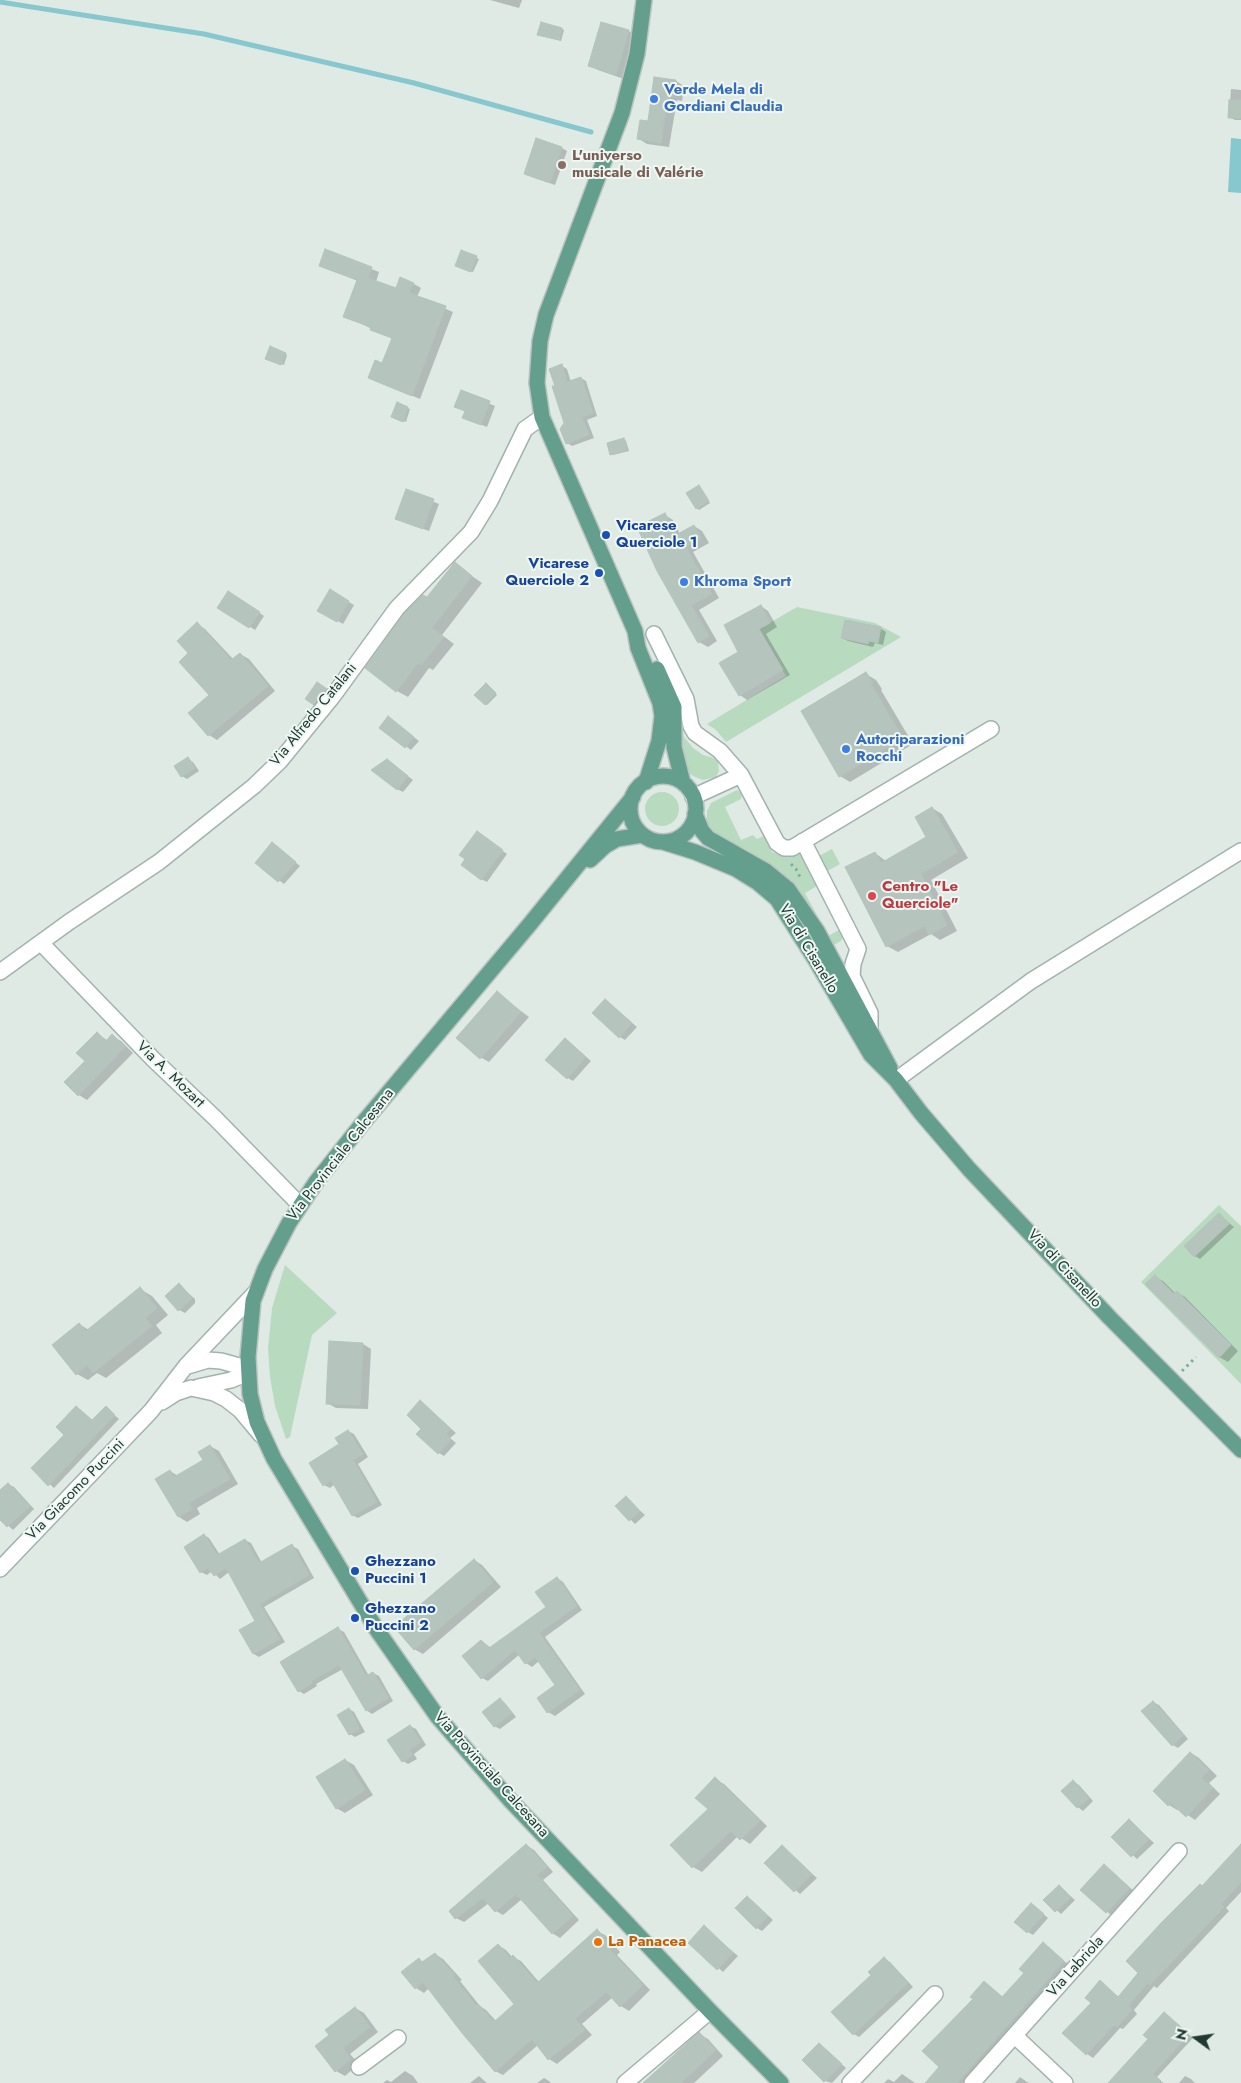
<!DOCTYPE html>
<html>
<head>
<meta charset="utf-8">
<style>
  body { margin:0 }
  #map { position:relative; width:1241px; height:2083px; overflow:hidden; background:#dfeae5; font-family:Jost,sans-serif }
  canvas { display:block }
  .north { position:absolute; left:1171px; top:2013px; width:50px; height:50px; -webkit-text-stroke:4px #eff7f3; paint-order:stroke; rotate:284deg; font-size:14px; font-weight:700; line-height:20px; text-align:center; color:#203a32 }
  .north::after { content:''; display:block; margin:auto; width:18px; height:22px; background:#203a32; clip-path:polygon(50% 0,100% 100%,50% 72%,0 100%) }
</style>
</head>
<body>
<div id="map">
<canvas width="1241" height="2083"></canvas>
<div class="north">N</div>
</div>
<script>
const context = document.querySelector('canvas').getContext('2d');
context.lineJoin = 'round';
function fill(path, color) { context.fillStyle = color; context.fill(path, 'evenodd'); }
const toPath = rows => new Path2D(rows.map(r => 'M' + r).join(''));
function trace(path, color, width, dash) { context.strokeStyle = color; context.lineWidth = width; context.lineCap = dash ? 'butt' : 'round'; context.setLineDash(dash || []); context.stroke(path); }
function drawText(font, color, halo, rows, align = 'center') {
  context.font = font + ' Jost,sans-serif'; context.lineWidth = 4; context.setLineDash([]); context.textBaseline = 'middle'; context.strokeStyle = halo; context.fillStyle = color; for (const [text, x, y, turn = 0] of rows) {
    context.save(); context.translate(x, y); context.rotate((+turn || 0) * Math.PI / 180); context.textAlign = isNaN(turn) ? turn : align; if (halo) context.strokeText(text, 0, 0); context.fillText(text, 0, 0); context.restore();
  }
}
fill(toPath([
  [797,607,875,623,901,637,726,742,716,730,707,724,786,676,759,629],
  [680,727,683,727,684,737,693,748,703,755,714,758,718,762,719,771,716,777,703,780,693,776,689,773,683,758],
  [737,790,742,793,741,799,725,807,741,840,753,835,757,839,764,836,772,852,786,857,792,857,800,852,806,863,832,849,840,864,815,878,817,886,805,893,828,936,839,930,843,937,841,941,830,947,796,886,780,871,745,849,719,836,707,825,707,811,711,803],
  '645 809a17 17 0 1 1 34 0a17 17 0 1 1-34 0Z',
  [1219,1205,1241,1226,1241,1384,1141,1282],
  [285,1265,337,1313,312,1335,290,1437,286,1439,275,1406,270,1377,268,1348,272,1308]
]), '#b8dbc0');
fill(toPath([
  [1231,138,1241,139,1241,193,1228,192]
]), '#87c8cf');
fill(toPath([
  [490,0,522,0,519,8],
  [602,23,629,31,637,36,624,79,598,70,589,65],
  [562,29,564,30,561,41,541,35],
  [676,81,684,86,682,101,677,100,669,147,647,144,639,139],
  [1231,89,1241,90,1241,120,1235,120,1229,117],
  [562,148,567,151,555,185,525,174],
  [326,251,379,272,376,282,397,290,414,284,421,288,417,297,453,312,420,399,370,378,383,365,393,339,345,316,358,281,321,266],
  [462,252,479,259,473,272,459,266],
  [285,354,287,355,284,365,269,359],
  [562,366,567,369,571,382,581,378,586,381,597,416,587,420,594,438,572,446,567,443,565,423,556,386],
  [461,392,495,406,487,427,469,420],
  [397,404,410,409,406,422,395,418],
  [624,439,626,441,629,451,613,455,611,454],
  [699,487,710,503,699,510,697,508],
  [407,491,439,504,429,531,402,521],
  [665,515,673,520,680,534,694,526,702,531,709,543,693,552,719,598,699,610,717,641,708,647,699,642],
  [455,564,482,583,442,635,454,644,433,670,429,668,408,697,397,691,427,598],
  [330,591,354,605,343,624,319,610],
  [234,596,264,616,255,630,219,607],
  [761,606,768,611,777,627,766,634,790,675,747,700,740,695,740,652],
  [197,624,205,629,234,660,240,654,249,659,275,691,217,740,209,735,211,695,190,653],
  [880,628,886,632,883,645,875,643,873,647,848,641,842,638],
  [866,674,876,680,882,689,881,690,913,744,850,782,840,776,818,741],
  [488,686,497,695,487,705,485,704],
  [322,687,331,693,320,707,314,704],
  [389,718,419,741,411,750,381,728],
  [188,759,193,762,199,771,187,779,182,776],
  [387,760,413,780,403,792,397,789],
  [932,808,942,814,968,858,931,880,957,931,940,940,931,934,898,952,887,946,875,853,886,861,928,837],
  [482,836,507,854,487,882,481,879],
  [273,844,300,866,284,884,257,863],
  [497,993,529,1017,489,1062,480,1057],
  [605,1000,637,1027,625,1040,620,1037],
  [97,1033,108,1041,112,1036,121,1041,133,1053,87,1100,79,1095,86,1061],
  [565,1039,591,1061,573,1081,568,1078],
  [1219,1215,1234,1227,1200,1259,1195,1256],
  [1155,1277,1163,1281,1176,1294,1177,1292,1185,1297,1238,1351,1228,1362,1219,1357],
  [179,1285,195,1299,195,1303,185,1313,179,1310],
  [140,1289,152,1296,168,1315,156,1325,162,1333,106,1378,97,1373,88,1380,77,1374,79,1324,89,1330],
  [330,1343,363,1344,371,1349,368,1409,336,1408,327,1403],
  [421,1402,456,1433,450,1438,456,1443,444,1456,439,1453,423,1429],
  [76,1407,93,1421,106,1408,119,1419,54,1488,33,1469,66,1435],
  [348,1431,354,1434,368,1457,358,1464,382,1505,358,1518,352,1515,335,1484,330,1488,324,1485],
  [210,1446,219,1451,238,1484,197,1508,200,1514,187,1522,179,1517,157,1479,170,1471,178,1476,204,1461],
  [8,1484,14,1487,34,1509,13,1530,0,1518,0,1492],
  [626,1498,645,1515,635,1524,617,1506],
  [204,1535,209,1538,220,1555,245,1540,251,1543,262,1563,292,1546,298,1549,314,1578,264,1607,285,1642,259,1657,254,1654,257,1622,229,1572,220,1579,212,1571,207,1575,201,1572],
  [474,1560,482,1565,501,1587,423,1654,414,1649],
  [557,1578,563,1582,582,1610,545,1637,585,1694,555,1716,548,1712,556,1685,539,1661,532,1667,526,1663,520,1654,488,1681,482,1678,482,1641,491,1648,548,1608],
  [338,1629,344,1632,369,1676,373,1673,379,1676,393,1701,372,1714,366,1710,343,1669,316,1684,317,1686,304,1694,299,1691],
  [500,1700,505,1703,516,1717,500,1729,494,1726],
  [1153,1702,1159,1705,1188,1739,1178,1748,1173,1745],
  [349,1709,354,1712,365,1732,355,1737,350,1734],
  [410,1726,416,1729,426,1745,414,1754,417,1759,408,1764,403,1761],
  [1191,1753,1199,1758,1217,1776,1209,1783,1220,1794,1195,1820,1179,1809,1177,1810,1169,1805,1154,1791],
  [345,1760,354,1765,373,1795,345,1813,336,1808],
  [715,1779,724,1784,767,1826,750,1844,738,1836,702,1872,693,1867,709,1809],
  [1073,1782,1079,1785,1093,1801,1083,1811,1078,1807,1063,1791],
  [1130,1821,1154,1843,1137,1859,1113,1837],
  [526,1845,534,1850,553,1872,543,1880,579,1920,560,1938,552,1933,522,1899,503,1915,496,1911,489,1903,464,1922,456,1918,451,1911],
  [1241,1846,1241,1892,1226,1908,1229,1911,1157,1988,1154,1986,1134,2010,1137,2014,1123,2029,1120,2028,1093,2058,1087,2054,1093,2003,1100,1982,1120,1998,1203,1887],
  [782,1847,817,1878,800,1894,766,1863],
  [1104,1866,1134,1891,1112,1916,1082,1890],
  [1059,1886,1075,1900,1061,1914,1045,1900],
  [748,1897,773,1920,762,1931,757,1928],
  [1032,1904,1048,1918,1033,1935,1028,1932],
  [704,1927,738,1956,723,1972,690,1942],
  [597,1931,605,1935,620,1952,617,1955,650,1990,629,2011,621,2006,613,1997,582,2024,592,2035,557,2064,549,2059,538,2045,503,2075,495,2071,429,1988,424,1993,416,1988,419,1960,424,1963,435,1954,443,1959,462,1980,460,1981,480,2006,486,2010,496,2021,515,2004,498,1945,506,1950,512,1957,521,1961,539,1982],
  [1043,1944,1069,1965,965,2083,947,2083,941,2067,975,1999,990,1986,1004,1998,1026,1973],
  [885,1959,890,1962,913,1987,859,2037,854,2034,872,1975],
  [355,2008,364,2013,378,2032,350,2054,359,2064,345,2076,336,2071,331,2035],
  [1164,2013,1193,2038,1157,2077,1163,2083,1113,2083,1150,2039],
  [699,2034,708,2039,723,2056,694,2083,653,2083],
  [819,2044,846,2068,832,2083,825,2081,803,2060],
  [405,2071,413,2076,418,2083,383,2083,387,2080,391,2082],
  [902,2074,915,2083,884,2083,888,2079,894,2082],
  [479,2076,487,2083,470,2083],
  [1185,2076,1191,2079,1195,2083,1179,2083],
  [1020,2077,1027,2082,1029,2083,1015,2083],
  [544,2078,549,2081,551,2083,537,2083]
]), '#0003');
trace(toPath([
  [0,2,204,34,414,83,591,132]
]), '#87c8cf', 5);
const building = toPath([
  [541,22,562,28,559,40,537,35,541,22],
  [601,22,629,30,616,75,588,66,601,22],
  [654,77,676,80,673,97,668,96,661,143,637,139,640,120,648,121,654,77],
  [1229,100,1241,100,1241,118,1228,118,1229,100],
  [536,138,562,147,550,183,524,174,536,138],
  [325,249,372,267,368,278,396,288,400,277,414,283,409,293,446,306,412,396,368,378,375,360,382,363,392,338,370,330,371,327,343,317,357,280,319,266,325,249],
  [461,250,477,256,471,272,455,266,461,250],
  [270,346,286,353,281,365,265,359,270,346],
  [562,364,567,382,581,377,593,413,582,417,589,435,566,444,560,429,564,423,552,386,555,386,549,369,562,364],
  [461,390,490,401,481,425,462,418,465,411,454,407,461,390],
  [397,402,408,407,403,422,391,417,397,402],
  [624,438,627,450,610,455,607,443,624,438],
  [699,485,709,501,696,509,686,493,699,485],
  [406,489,434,499,423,529,395,519,406,489],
  [665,513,676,535,694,525,701,538,686,547,712,594,691,605,709,636,698,643,657,571,637,527,665,513],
  [455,562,472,576,432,628,444,637,421,665,418,663,396,692,365,668,404,614,423,595,427,597,455,562],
  [330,589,349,601,337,622,317,611,330,589],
  [228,591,260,612,249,628,217,608,228,591],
  [761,605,770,623,759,629,783,670,739,696,719,663,738,652,724,625,761,605],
  [845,620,881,627,878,643,869,641,868,644,841,638,845,620],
  [197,622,231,660,240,653,268,686,208,736,188,713,209,695,179,662,188,653,177,641,197,622],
  [866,672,873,683,871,684,903,738,839,777,801,711,866,672],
  [317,682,327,689,314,705,305,699,317,682],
  [486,683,496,693,485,705,474,695,486,683],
  [388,716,414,737,405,748,379,728,388,716],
  [188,757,195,768,181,777,174,766,188,757],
  [387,759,408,776,397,790,371,770,387,759],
  [932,807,958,852,921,874,947,925,929,935,925,926,886,947,845,867,875,852,881,863,926,837,915,817,932,807],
  [477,831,503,850,481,880,461,865,465,859,459,855,477,831],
  [272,842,296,862,278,882,255,863,272,842],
  [497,991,521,1012,480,1059,456,1038,497,991],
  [605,999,632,1023,619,1038,592,1013,605,999],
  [97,1032,106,1041,112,1034,125,1047,78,1096,64,1082,85,1061,76,1053,97,1032],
  [565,1038,586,1057,567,1079,545,1060,565,1038],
  [1219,1213,1229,1224,1194,1257,1184,1246,1219,1213],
  [1155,1275,1174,1294,1177,1291,1231,1345,1219,1358,1145,1284,1155,1275],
  [179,1283,192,1298,178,1311,165,1296,179,1283],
  [140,1287,157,1308,145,1318,152,1326,93,1373,87,1365,76,1375,52,1345,79,1323,86,1331,140,1287],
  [329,1341,363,1343,360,1405,326,1404,329,1341],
  [420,1400,451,1429,446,1434,451,1439,438,1454,416,1434,421,1429,407,1415,420,1400],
  [76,1406,92,1420,106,1406,115,1415,48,1486,31,1468,64,1435,56,1427,76,1406],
  [348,1430,363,1454,353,1460,377,1502,352,1516,331,1480,323,1486,309,1463,339,1444,335,1438,348,1430],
  [210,1445,230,1479,189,1503,192,1509,178,1517,155,1479,170,1470,174,1477,203,1460,198,1452,210,1445],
  [8,1483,30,1506,7,1527,0,1520,0,1490,8,1483],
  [626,1496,640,1511,629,1521,615,1506,626,1496],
  [204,1534,217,1555,245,1539,259,1563,292,1544,309,1575,260,1604,280,1639,253,1654,239,1630,255,1621,226,1568,214,1576,208,1568,200,1573,184,1547,204,1534],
  [474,1559,493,1582,414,1650,394,1627,474,1559],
  [557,1577,577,1606,539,1633,580,1690,547,1713,537,1698,555,1685,535,1657,525,1664,515,1650,481,1679,462,1656,481,1640,489,1648,546,1607,535,1592,557,1577],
  [338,1627,366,1676,373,1672,389,1698,366,1711,339,1665,311,1681,312,1683,298,1692,280,1662,338,1627],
  [500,1698,512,1713,494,1727,482,1712,500,1698],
  [1153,1701,1184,1735,1172,1746,1141,1711,1153,1701],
  [349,1708,360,1729,349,1735,337,1715,349,1708],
  [410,1725,421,1742,409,1750,413,1755,402,1762,387,1740,410,1725],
  [1190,1752,1209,1770,1201,1778,1213,1788,1186,1817,1171,1803,1168,1806,1153,1791,1190,1752],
  [345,1759,365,1790,336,1809,316,1777,345,1759],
  [715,1777,760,1821,740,1840,731,1831,692,1868,670,1845,708,1809,695,1798,715,1777],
  [1073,1780,1089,1798,1077,1808,1061,1791,1073,1780],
  [1129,1819,1149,1839,1131,1857,1111,1837,1129,1819],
  [526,1844,547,1867,537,1875,573,1916,552,1934,516,1894,495,1912,483,1898,455,1919,449,1911,526,1844],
  [1241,1844,1241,1882,1221,1904,1224,1907,1150,1985,1148,1982,1128,2006,1132,2010,1117,2027,1114,2025,1086,2055,1062,2033,1091,2003,1085,1998,1100,1980,1118,1997,1138,1973,1126,1961,1162,1922,1200,1884,1202,1886,1241,1844],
  [782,1845,812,1874,794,1892,764,1863,782,1845],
  [1104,1864,1130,1888,1106,1913,1080,1890,1104,1864],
  [1059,1885,1071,1897,1055,1912,1043,1900,1059,1885],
  [747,1896,768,1916,756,1929,735,1908,747,1896],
  [1031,1903,1044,1914,1027,1933,1014,1922,1031,1903],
  [704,1925,733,1953,717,1970,688,1943,704,1925],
  [597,1929,613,1948,610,1950,643,1985,620,2007,606,1992,575,2019,585,2030,548,2060,532,2039,495,2072,462,2033,423,1982,415,1989,401,1972,419,1958,422,1962,435,1953,455,1975,453,1976,476,2006,478,2004,494,2022,514,2004,478,1961,498,1944,510,1958,513,1955,537,1983,597,1929],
  [1043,1942,1064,1961,957,2083,925,2083,939,2067,922,2051,973,1999,970,1997,984,1981,1002,1997,1024,1973,1019,1969,1043,1942],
  [884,1957,908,1983,853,2035,831,2012,871,1975,868,1972,884,1957],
  [355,2007,370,2027,343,2048,351,2059,335,2072,315,2046,329,2035,325,2030,355,2007],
  [1164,2012,1189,2034,1153,2074,1163,2083,1108,2083,1148,2039,1143,2035,1164,2012],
  [699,2032,716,2050,681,2083,643,2083,699,2032],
  [819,2043,842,2064,824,2082,802,2060,819,2043]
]);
fill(building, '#b5c5bd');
trace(building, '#b2c4bb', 1);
const minor = toPath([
  [654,634,686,699,691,726,695,733,720,751,741,775,777,843,784,848,792,848,991,729],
  [693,797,741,775],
  [803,841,858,949,853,964,852,976,870,1013,870,1029],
  [41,943,153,1059,216,1119,300,1205],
  [0,972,69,922,159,862,254,786,280,761,333,696,397,608,471,532,490,501,525,429,542,417],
  [896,1080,1031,981,1241,851],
  [188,1366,208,1360,221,1361,239,1366,248,1373,231,1380,198,1387],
  [162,1402,176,1393,191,1388,214,1393,226,1399,240,1410,261,1435],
  [0,1569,151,1411,186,1366,256,1292],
  [1015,2036,1065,2083],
  [359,2067,398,2038],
  [625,2083,710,2011],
  [850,2083,935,1994],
  [972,2083,1179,1851]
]);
const major = toPath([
  [644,0,637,54,622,113,546,315,540,341,537,383,542,417,635,631,638,648,660,703,662,716,659,741,646,782],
  [657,669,674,707,674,747,683,783],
  '630 809a33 33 0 1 1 66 0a33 33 0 1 1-66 0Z',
  [633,797,530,924,362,1124,316,1182,289,1223,265,1269,253,1301,248,1357,250,1394,257,1422,274,1459,377,1630,437,1716,510,1800,710,2011,781,2083],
  [695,814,702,831,708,838,766,871,788,889,817,931,890,1068],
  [663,842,695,852,736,869,757,882,777,899,815,959,871,1055,896,1080,921,1113,969,1169,1110,1318,1241,1450],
  [590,860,605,846,617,839,642,835]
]);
trace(minor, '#a2b2ac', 18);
trace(major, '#bcc4c2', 18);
trace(toPath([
  [791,864,796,869,801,879],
  [1182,1371,1196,1357]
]), '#80ae9d', 3, [2.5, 4]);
trace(minor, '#fff', 15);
trace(major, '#649f8d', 15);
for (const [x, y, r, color] of [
  [654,99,5,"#3f7fe0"],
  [562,165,5,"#8d6e63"],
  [606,535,5,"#1a4fb4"],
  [599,573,5,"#1a4fb4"],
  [684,582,5,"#3f7fe0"],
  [846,749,5,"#3f7fe0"],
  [872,896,5,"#e0444e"],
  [355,1571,5,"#1a4fb4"],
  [355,1618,5,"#1a4fb4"],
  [598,1942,5,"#e8710a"]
]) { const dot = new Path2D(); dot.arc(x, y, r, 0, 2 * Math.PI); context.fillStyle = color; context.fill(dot); trace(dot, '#eff7f3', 2); }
drawText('bold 15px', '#366cbe', '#eff7f3', [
  ["Verde Mela di",664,90],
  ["Gordiani Claudia",664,107],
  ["Khroma Sport",694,582],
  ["Autoriparazioni",856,740],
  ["Rocchi",856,757]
], 'left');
drawText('bold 15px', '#785e54', '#eff7f3', [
  ["L'universo",572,156],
  ["musicale di Valérie",572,173]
], 'left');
drawText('bold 15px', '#164399', '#eff7f3', [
  ["Vicarese",616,526],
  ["Querciole 1",616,543],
  ["Vicarese",589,564,"right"],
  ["Querciole 2",589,581,"right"],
  ["Ghezzano",365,1562],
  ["Puccini 1",365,1579],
  ["Ghezzano",365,1609],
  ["Puccini 2",365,1626]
], 'left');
drawText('15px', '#203a32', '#eff7f3', [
  ["Via Alfredo Catalani",314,715,-51],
  ["Via di Cisanello",808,949,59],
  ["Via A. Mozart",170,1075,44],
  ["Via Provinciale Calcesana",341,1155,-52],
  ["Via di Cisanello",1064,1269,47],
  ["Via Giacomo Puccini",76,1490,-46],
  ["Via Provinciale Calcesana",491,1775,48],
  ["Via Labriola",1076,1967,-48]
]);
drawText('bold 15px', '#be3a42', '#eff7f3', [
  ["Centro \"Le",882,887],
  ["Querciole\"",882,904]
], 'left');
drawText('bold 15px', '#c56008', '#eff7f3', [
  ["La Panacea",608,1942]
], 'left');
</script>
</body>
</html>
